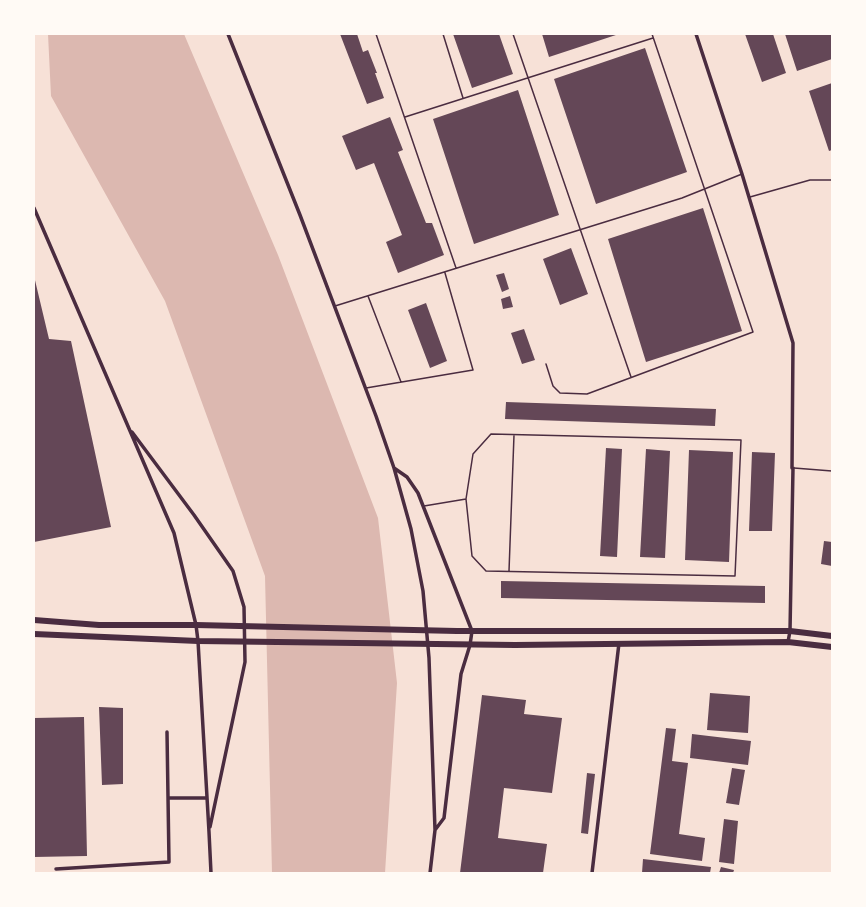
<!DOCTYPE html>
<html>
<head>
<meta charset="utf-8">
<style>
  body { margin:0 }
  #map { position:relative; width:866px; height:907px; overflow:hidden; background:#f7e1d7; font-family:Karla,sans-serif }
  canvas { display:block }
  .frame { position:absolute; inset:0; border:35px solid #fffaf5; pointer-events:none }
</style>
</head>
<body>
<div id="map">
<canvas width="866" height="907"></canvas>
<div class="frame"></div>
</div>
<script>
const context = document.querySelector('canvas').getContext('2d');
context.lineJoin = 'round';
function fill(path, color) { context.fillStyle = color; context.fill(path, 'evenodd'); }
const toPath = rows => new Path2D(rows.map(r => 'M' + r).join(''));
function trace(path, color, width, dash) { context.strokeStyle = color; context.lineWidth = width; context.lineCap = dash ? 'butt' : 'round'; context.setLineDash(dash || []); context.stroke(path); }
fill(toPath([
  [48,34,184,34,278,255,378,518,397,683,385,873,272,873,265,576,165,301,51,96]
]), '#dcb8b0');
fill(toPath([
  [340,34,357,34,363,52,368,50,377,73,375,73,384,98,367,104],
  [453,34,499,34,513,74,472,88],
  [542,34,619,34,549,57],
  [745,34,773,34,786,73,762,82],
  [785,34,832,34,832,59,797,71],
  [645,48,687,172,596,204,554,79],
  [832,83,832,150,829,151,809,91],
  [518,90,559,215,474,244,433,119],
  [390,117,403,150,398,152,426,223,432,223,444,255,398,273,386,242,402,235,374,163,356,170,342,136],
  [703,208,742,331,646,362,608,239],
  [571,248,588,294,560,305,543,259],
  [504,273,509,289,502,292,496,275],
  [34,276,49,339,71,341,111,527,34,542],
  [510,296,513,307,503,309,501,299],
  [426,303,447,361,430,368,408,310],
  [524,329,535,360,522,364,511,333],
  [506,402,716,409,715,426,505,419],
  [606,448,622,449,617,557,600,556],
  [646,449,670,451,665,558,640,557],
  [689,450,733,452,729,562,685,560],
  [752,452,775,453,772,531,749,531],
  [824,541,832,542,832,566,821,564],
  [501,581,765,586,765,603,501,598],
  [710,693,750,696,748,733,707,730],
  [482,695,526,700,524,714,562,718,552,793,504,788,498,838,547,844,543,873,460,873],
  [99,707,123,708,123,784,102,785],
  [84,717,87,856,34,857,34,718],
  [666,728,676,729,672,761,688,763,679,834,705,838,702,861,650,854],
  [692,734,751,741,748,765,690,758],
  [732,768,745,770,739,805,726,803],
  [587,773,595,774,588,834,581,833],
  [724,819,738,821,734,864,719,862],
  [643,859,711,867,710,873,642,873],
  [721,867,734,870,733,873,719,873]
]), '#644757');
trace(toPath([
  [376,34,456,268],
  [443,34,463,98],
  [513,34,631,377],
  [405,117,653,38],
  [750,197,810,180,832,180],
  [368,296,401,382],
  [335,306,682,198,742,174],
  [546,364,553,386,560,393,587,394,753,332,652,34],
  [366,388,473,370,445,273],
  [794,468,832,471],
  [424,506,466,499,472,556,486,571,735,576,741,440,491,434,473,454,466,499],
  [509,571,514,435]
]), '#4a2c40', 1.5);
trace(toPath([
  [228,34,300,215,376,416,394,468,407,477,418,493,472,631,470,645,461,674,444,818,435,830],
  [696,34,742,174,793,343,792,468,793,468,790,631,788,642],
  [34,208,174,533,196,625,198,641,209,832,211,873],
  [132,432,194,515,233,571,244,607,245,662,210,827],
  [394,468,411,529,423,591,429,658,435,830,430,873],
  [168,798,207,798],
  [56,869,169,862,167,732],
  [592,873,619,643]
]), '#4a2c40', 3.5);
trace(toPath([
  [34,620,99,625,196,625,457,631,790,631,832,636],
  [34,634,198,641,515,645,788,642,832,647]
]), '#4a2c40', 6);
</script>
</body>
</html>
